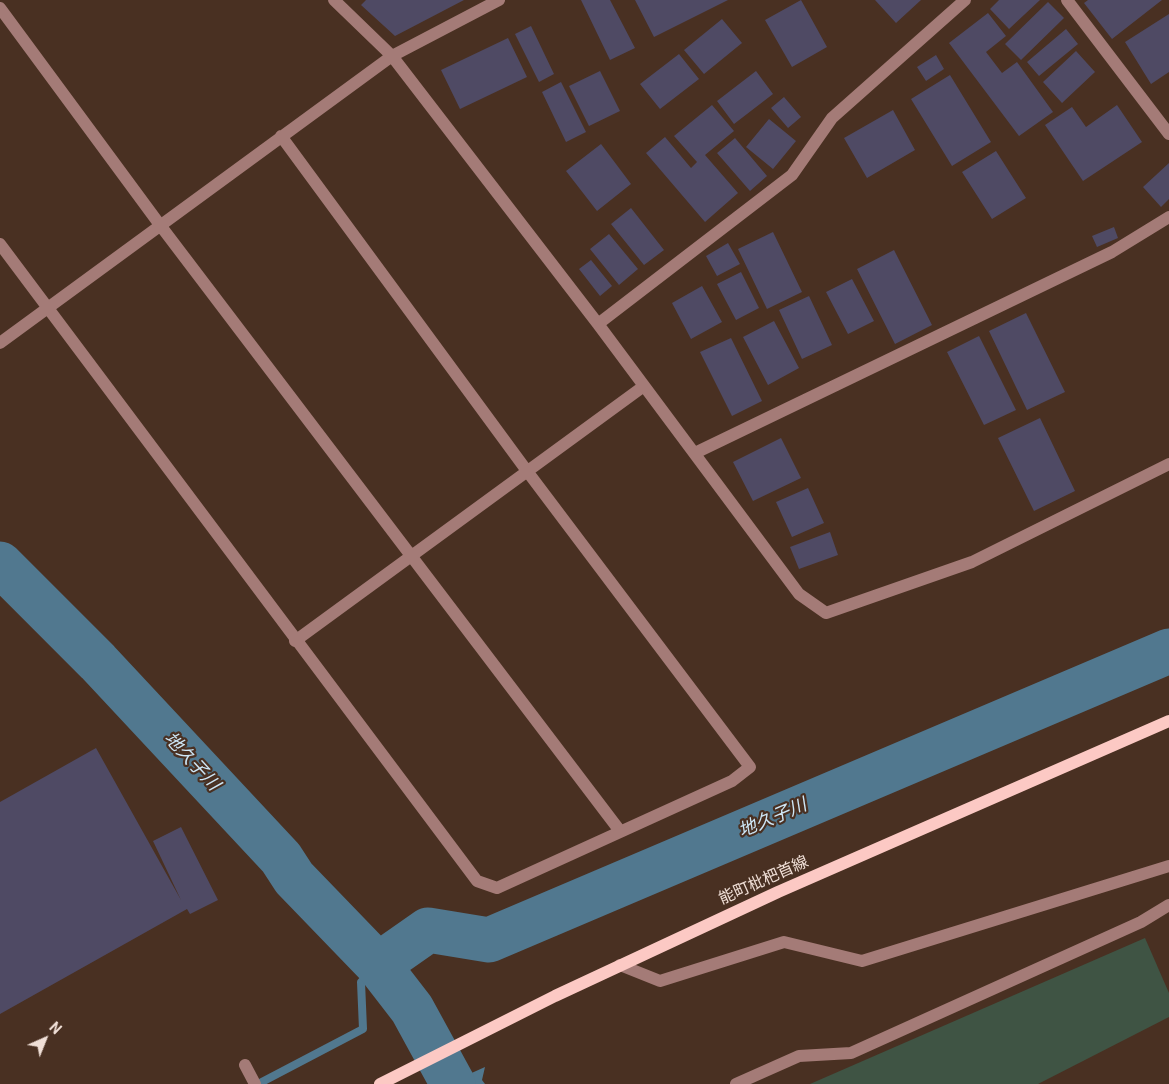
<!DOCTYPE html>
<html>
<head>
<meta charset="utf-8">
<style>
  body { margin:0 }
  #map { position:relative; width:1169px; height:1084px; overflow:hidden; background:#493022; font-family:Roboto,sans-serif }
  canvas { display:block }
  .north { position:absolute; left:20px; top:1014px; width:50px; height:50px; -webkit-text-stroke:4px #493022; paint-order:stroke; rotate:44deg; font-size:14px; font-weight:700; line-height:20px; text-align:center; color:#f0dfd7 }
  .north::after { content:''; display:block; margin:auto; width:18px; height:22px; background:#f0dfd7; clip-path:polygon(50% 0,100% 100%,50% 72%,0 100%) }
</style>
</head>
<body>
<div id="map">
<canvas width="1169" height="1084"></canvas>
<div class="north">N</div>
</div>
<script>
const context = document.querySelector('canvas').getContext('2d');
context.lineJoin = 'round';
function fill(path, color) { context.fillStyle = color; context.fill(path, 'evenodd'); }
const toPath = rows => new Path2D(rows.map(r => 'M' + r).join(''));
function trace(path, color, width, dash) { context.strokeStyle = color; context.lineWidth = width; context.lineCap = dash ? 'butt' : 'round'; context.setLineDash(dash || []); context.stroke(path); }
function drawText(font, color, halo, rows, align = 'center') {
  context.font = font + ' Roboto,"Noto Sans JP",sans-serif'; context.lineWidth = 4.5; context.setLineDash([]); context.textBaseline = 'middle'; context.strokeStyle = halo; context.fillStyle = color; for (const [text, x, y, turn = 0] of rows) {
    context.save(); context.translate(x, y); context.rotate((+turn || 0) * Math.PI / 180); context.textAlign = isNaN(turn) ? turn : align; if (halo) context.strokeText(text, 0, 0); context.fillText(text, 0, 0); context.restore();
  }
}
fill(toPath([
  [1145,938,1169,993,1169,1017,1038,1084,810,1084]
]), '#3f5444');
fill(toPath([
  [485,1067,482,1080,485,1084,447,1084]
]), '#51788f');
trace(toPath([
  [258,1084,363,1029,361,982,378,965]
]), '#51788f', 8);
trace(toPath([
  [0,564,98,662,281,858,294,878,378,965,412,1009,453,1084],
  [378,965,428,930,489,940,1169,651]
]), '#51788f', 45);
fill(toPath([
  [366,0,464,0,395,36,361,5],
  [581,0,610,0,635,48,610,60],
  [635,0,728,0,654,37],
  [801,0,827,47,792,67,765,20],
  [875,0,921,0,896,23],
  [999,0,1040,0,1009,29,990,9],
  [1088,0,1162,0,1112,39,1084,3],
  [1048,2,1064,18,1021,60,1005,44],
  [988,13,1006,36,986,52,1002,73,1017,62,1053,112,1019,136,949,43],
  [1169,14,1169,72,1151,84,1125,42],
  [722,19,742,43,704,74,684,50],
  [531,26,554,74,539,82,515,34],
  [1066,29,1078,44,1039,76,1027,62],
  [508,38,527,77,460,109,441,70],
  [1076,51,1095,72,1062,103,1043,82],
  [679,54,699,79,660,109,640,84],
  [936,55,944,69,926,81,917,67],
  [600,71,620,111,589,126,569,86],
  [756,71,773,94,734,124,717,101],
  [950,75,991,142,952,166,911,99],
  [561,82,586,132,566,142,542,92],
  [784,97,801,117,788,128,771,108],
  [712,105,734,131,705,155,738,193,705,222,646,153,665,137,691,168,697,162,674,136],
  [1117,105,1142,142,1083,181,1045,125,1072,107,1086,127],
  [893,110,915,150,867,178,844,138],
  [769,119,796,141,773,169,746,147],
  [735,138,767,176,750,191,717,153],
  [601,144,631,184,597,211,566,171],
  [996,151,1026,198,992,219,962,172],
  [1169,163,1169,199,1161,207,1143,187],
  [631,208,664,250,644,265,611,224],
  [1114,227,1118,238,1097,247,1092,236],
  [773,232,802,292,767,309,738,249],
  [609,234,638,269,619,285,590,249],
  [728,243,740,264,717,276,706,256],
  [894,250,932,325,895,344,857,269],
  [591,260,612,286,600,296,579,269],
  [741,272,759,308,736,320,717,284],
  [852,279,874,321,848,334,826,292],
  [702,286,722,322,691,339,672,303],
  [809,296,832,345,802,359,779,310],
  [1026,313,1065,392,1027,410,989,331],
  [774,321,799,368,768,385,743,337],
  [979,336,1016,410,984,425,947,352],
  [731,338,762,401,732,416,700,352],
  [1040,418,1075,491,1034,511,998,438],
  [781,438,801,478,753,501,733,462],
  [808,488,824,523,792,537,776,502],
  [830,532,838,555,799,569,790,547],
  [96,748,181,900,153,841,181,827,218,900,190,914,187,909,0,1014,0,802]
]), '#4f4a64');
trace(toPath([
  [334,0,392,56,598,324,799,594,826,613,972,562,1169,464],
  [1067,0,1169,134],
  [0,8,160,225,620,831],
  [0,244,477,881,497,888,732,781,750,767,527,471,281,136],
  [598,324,792,175,832,118,965,0],
  [0,343,392,56,499,0],
  [695,453,1112,252,1169,217],
  [295,641,644,386],
  [620,965,660,981,784,942,862,961,1169,866],
  [245,1065,255,1084],
  [736,1084,799,1056,851,1053,1141,922,1169,905]
]), '#a47b77', 12);
trace(toPath([
  [380,1084,555,996,778,892,1169,721]
]), '#fcc9c4', 12);
drawText('16px', '#f0dfd7', '#493022', [
  ["能町枇杷首線",764,881,-24]
]);
drawText('italic 18px', '#cee7f7', '#493022', [
  ["地久子川",191,762,47],
  ["地久子川",773,819,-23]
]);
</script>
</body>
</html>
